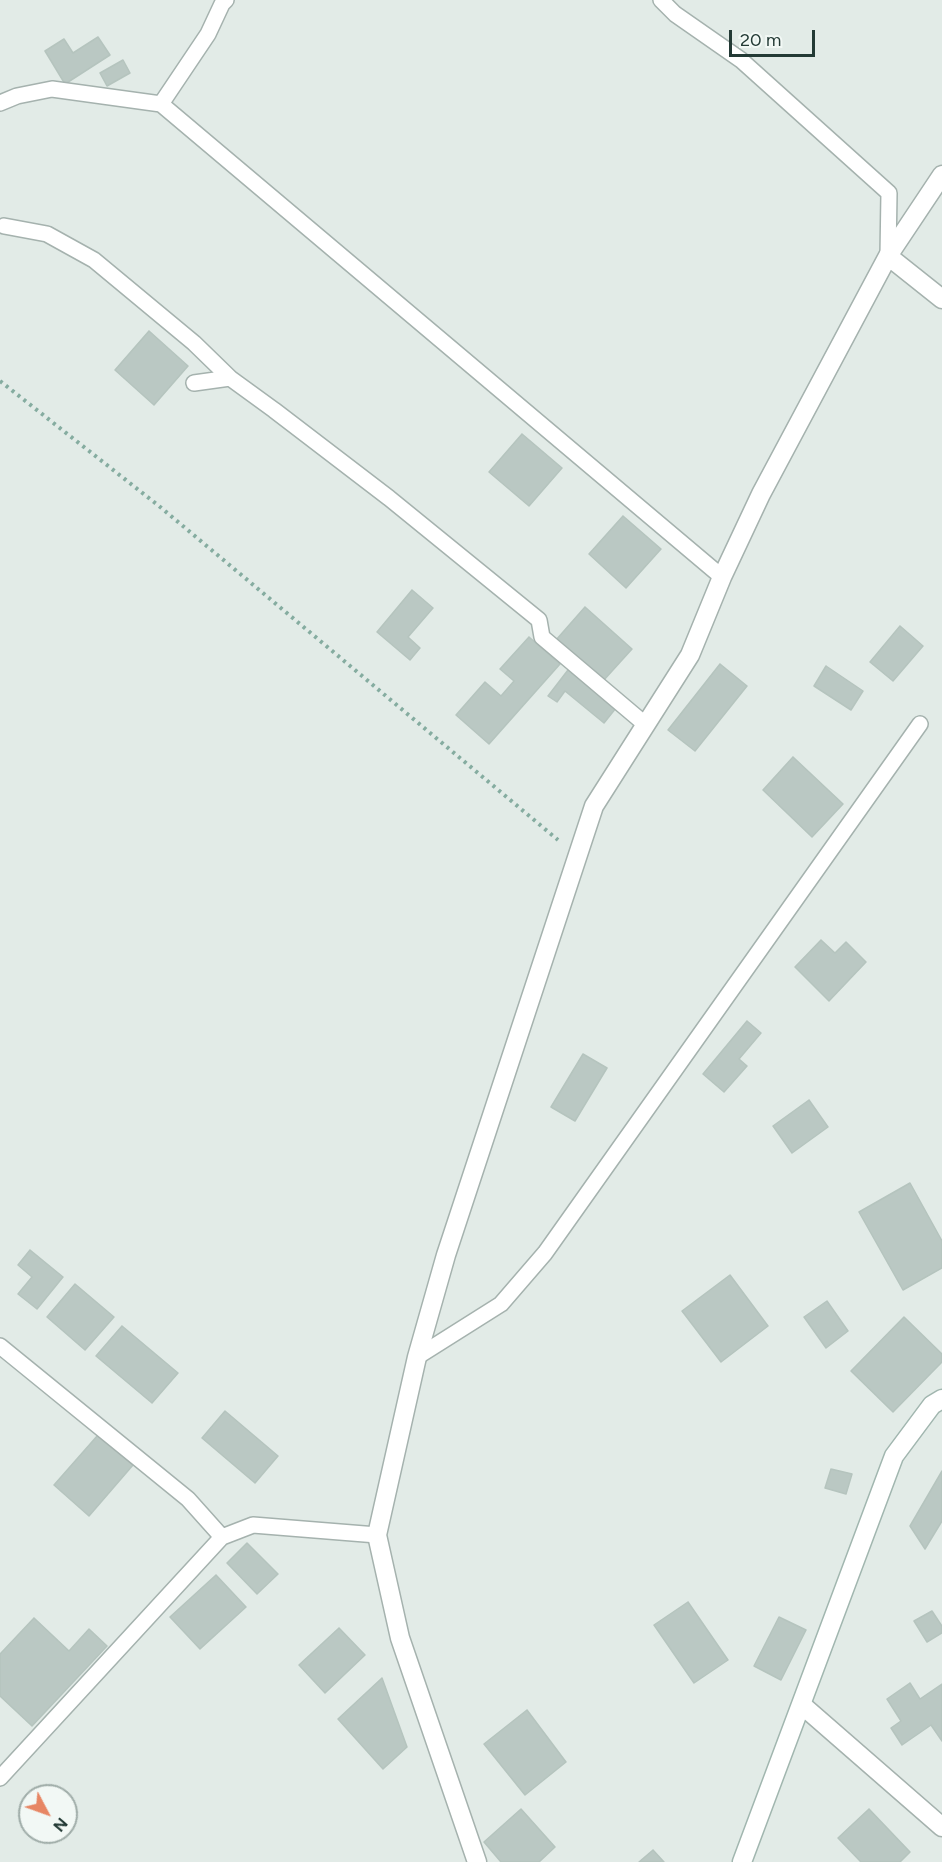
<!DOCTYPE html>
<html>
<head>
<meta charset="utf-8">
<style>
  body { margin:0 }
  #map { position:relative; width:942px; height:1862px; overflow:hidden; background:#e2ebe7; font-family:Figtree,sans-serif }
  canvas { display:block }
  .north { position:absolute; left:18px; top:1784px; width:60px; height:60px; box-sizing:border-box; background:#f2f8f5; border:2px solid #9faca8; border-radius:50%; rotate:131deg; font-size:16px; font-weight:700; line-height:24px; text-align:center; color:#233a35 }
  .north::after { content:''; display:block; margin:auto; width:21px; height:27px; background:#e78664; clip-path:polygon(50% 0,100% 100%,50% 72%,0 100%) }
  .scale { position:absolute; left:729px; top:30px; width:86px; height:27px; box-sizing:border-box; border:3px solid #233a35; border-top:0; padding-left:8px; font-size:18px; line-height:21px; white-space:nowrap; color:#233a35; -webkit-text-stroke:4px #f2f8f5; paint-order:stroke }
</style>
</head>
<body>
<div id="map">
<canvas width="942" height="1862"></canvas>
<div class="north">N</div>
<div class="scale">20 m</div>
</div>
<script>
const context = document.querySelector('canvas').getContext('2d');
context.lineJoin = 'round';
function fill(path, color) { context.fillStyle = color; context.fill(path, 'evenodd'); }
const toPath = rows => new Path2D(rows.map(r => 'M' + r).join(''));
function trace(path, color, width, dash) { context.strokeStyle = color; context.lineWidth = width; context.lineCap = dash ? 'butt' : 'round'; context.setLineDash(dash || []); context.stroke(path); }
const building = toPath([
  [98,37,110,55,65,84,45,51,64,39,73,53,98,37],
  [123,60,130,73,107,86,100,73,123,60],
  [149,331,188,366,154,405,115,370,149,331],
  [522,434,562,468,529,506,489,472,522,434],
  [623,516,661,549,626,588,589,554,623,516],
  [412,590,433,608,408,637,420,648,410,660,377,632,412,590],
  [585,607,632,649,603,681,556,640,585,607],
  [900,626,923,646,893,681,870,662,900,626],
  [529,637,560,664,489,744,456,715,485,682,501,696,514,681,500,669,529,637],
  [720,664,747,686,695,751,668,730,720,664],
  [826,666,863,691,851,710,814,686,826,666],
  [568,670,616,708,604,723,565,691,557,702,548,696,568,670],
  [793,757,843,804,812,837,763,790,793,757],
  [821,940,835,953,846,942,866,962,829,1001,795,967,821,940],
  [747,1021,761,1033,739,1059,747,1066,724,1092,703,1074,747,1021],
  [583,1054,607,1068,575,1121,551,1107,583,1054],
  [809,1100,828,1127,792,1153,773,1126,809,1100],
  [910,1183,942,1241,942,1268,903,1290,859,1212,910,1183],
  [30,1250,63,1277,37,1309,18,1294,32,1277,18,1265,30,1250],
  [730,1275,768,1326,721,1362,682,1311,730,1275],
  [75,1284,114,1317,85,1350,47,1317,75,1284],
  [827,1301,848,1331,826,1348,804,1317,827,1301],
  [904,1317,942,1354,942,1362,893,1412,851,1371,904,1317],
  [122,1326,178,1373,152,1403,96,1356,122,1326],
  [225,1411,278,1456,255,1483,202,1438,225,1411],
  [98,1435,133,1465,89,1516,54,1485,98,1435],
  [831,1469,852,1474,846,1494,825,1488,831,1469],
  [942,1471,942,1521,925,1549,910,1526,942,1471],
  [247,1543,278,1574,257,1594,227,1563,247,1543],
  [216,1575,246,1607,200,1649,170,1617,216,1575],
  [688,1602,728,1660,694,1683,654,1625,688,1602],
  [932,1611,942,1626,942,1633,927,1642,914,1621,932,1611],
  [779,1617,806,1630,781,1680,754,1666,779,1617],
  [34,1618,69,1651,89,1629,107,1646,32,1726,0,1696,0,1654,34,1618],
  [339,1628,365,1655,325,1693,299,1665,339,1628],
  [382,1678,407,1747,383,1769,338,1719,382,1678],
  [910,1683,920,1699,942,1684,942,1741,931,1725,902,1745,891,1728,901,1721,887,1699,910,1683],
  [527,1710,566,1762,525,1795,484,1744,527,1710],
  [521,1809,555,1847,539,1862,501,1862,484,1842,521,1809],
  [869,1809,910,1852,900,1862,861,1862,838,1838,869,1809],
  [653,1850,664,1862,639,1862,653,1850]
]);
fill(building, '#bac8c3');
trace(building, '#b5c4be', 1.5);
const lane = toPath([
  [661,0,675,14,741,60,889,193,888,256],
  [0,103,17,96,52,89,161,104,722,577],
  [161,104,208,34,222,4,226,0],
  [4,226,47,234,94,260,194,343,230,378],
  [194,383,230,378,274,410,389,498,539,620,542,637,646,725],
  [0,1346,188,1499,222,1537],
  [417,1357,501,1304,545,1253,920,724],
  [0,1778,222,1537,253,1525,377,1535]
]);
const street = toPath([
  [888,256,942,299],
  [802,1705,942,1827],
  [477,1862,400,1638,377,1535,417,1357,446,1255,594,806,690,655,722,577,761,494,888,256,942,175]
]);
const secondary = toPath([
  [742,1862,894,1456,932,1405,942,1399]
]);
trace(lane, '#a5b2ae', 18);
trace(street, '#a5b2ae', 21);
trace(secondary, '#a1b6af', 21);
trace(toPath([
  [0,381,159,506,558,840]
]), '#85aca0', 4, [3, 4.5]);
trace(lane, '#fff', 15);
trace(street, '#fff', 18);
trace(secondary, '#fff', 18);
</script>
</body>
</html>
